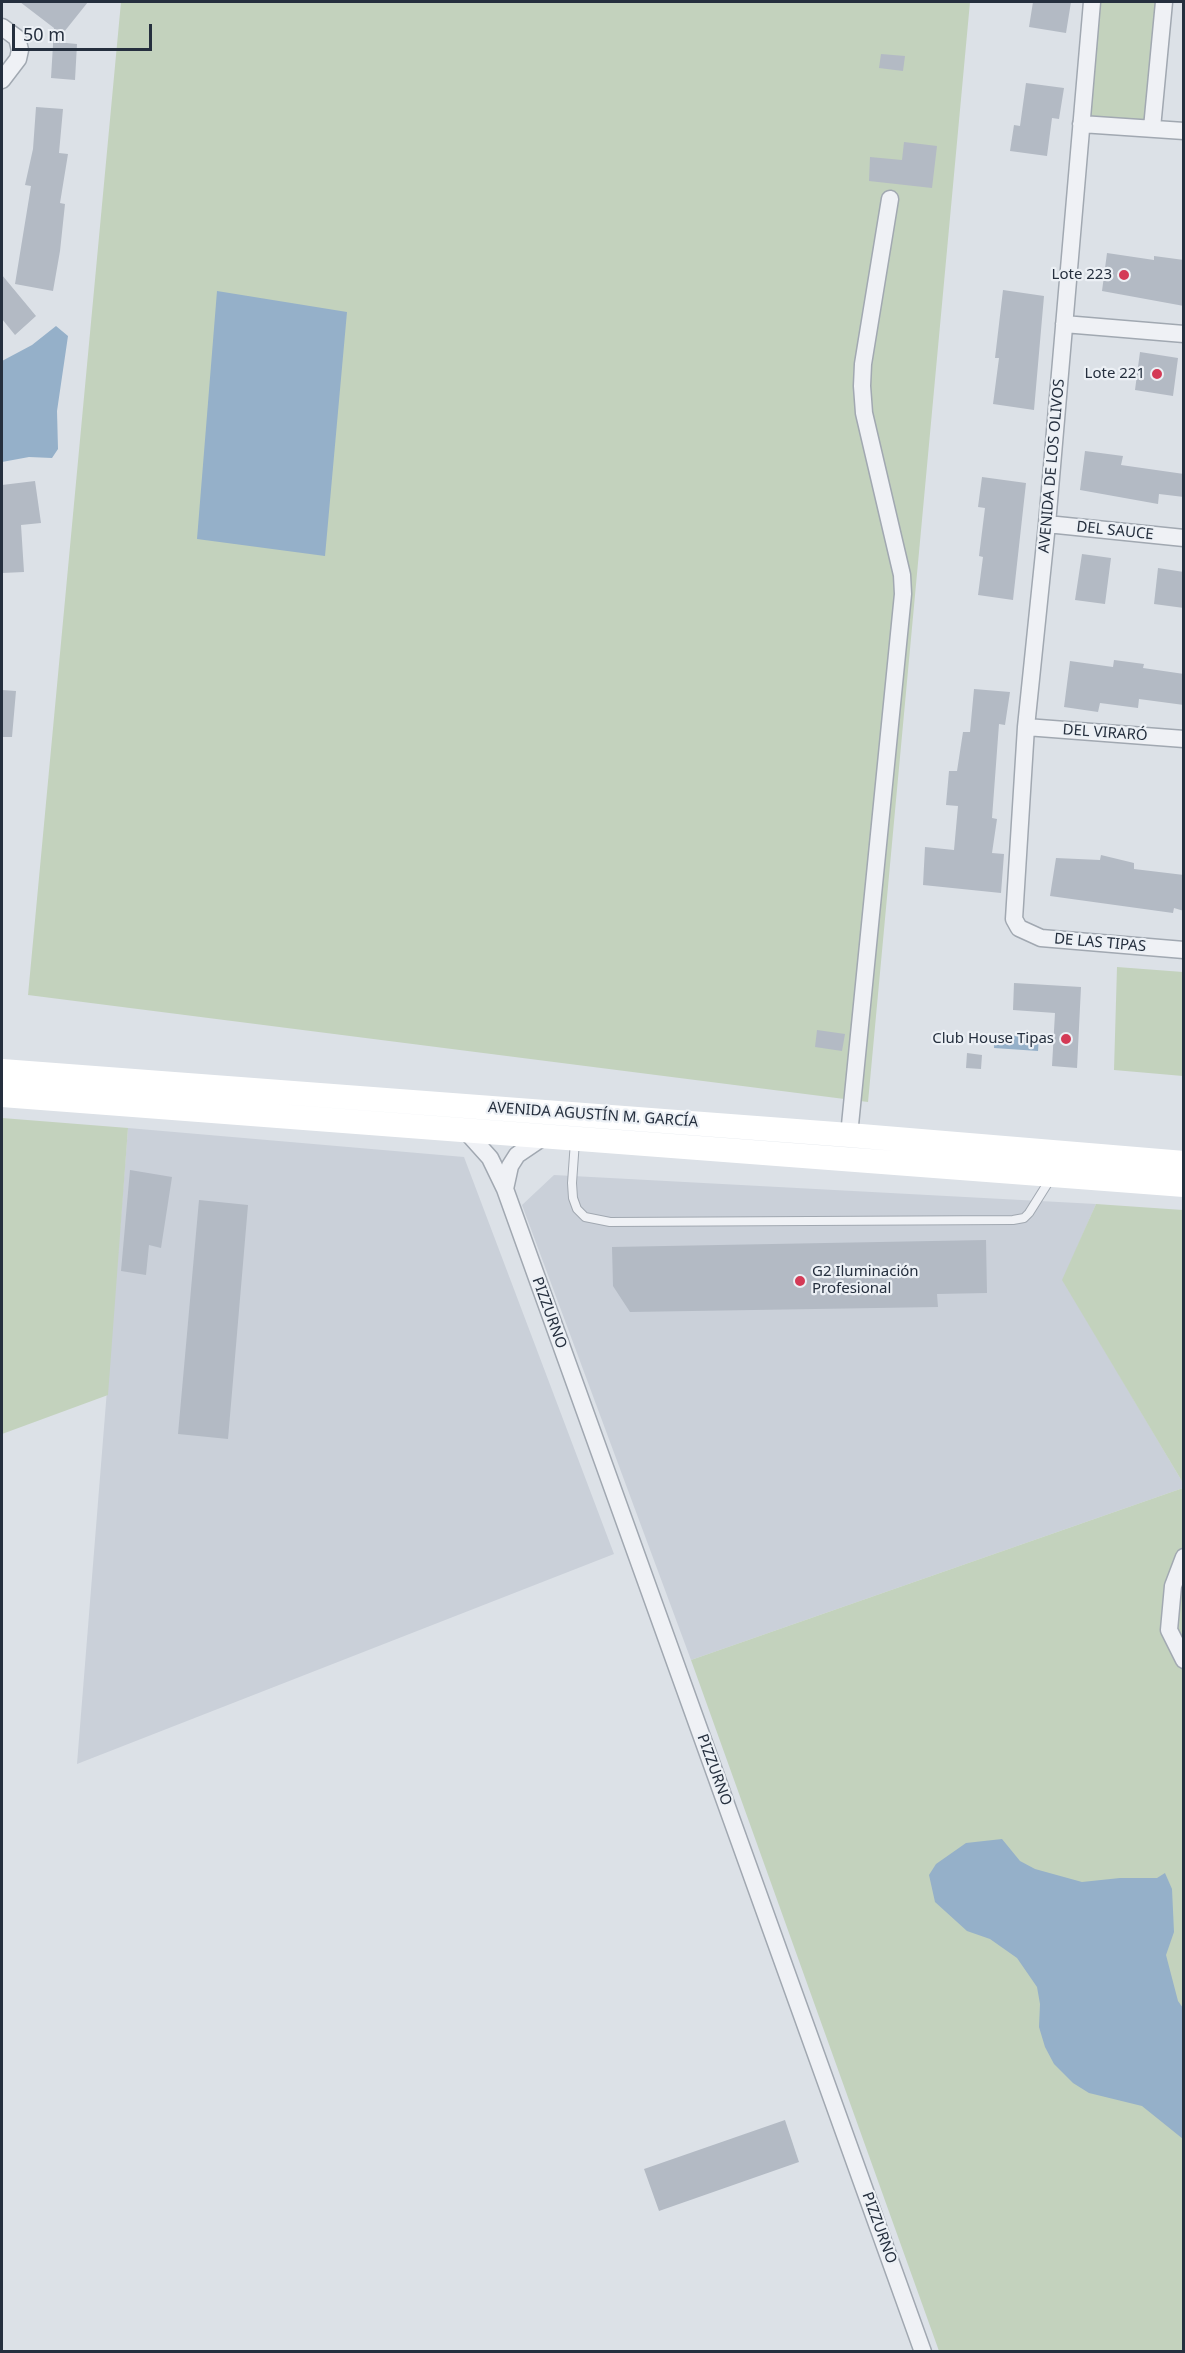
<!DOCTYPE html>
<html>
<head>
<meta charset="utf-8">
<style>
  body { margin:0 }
  #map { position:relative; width:1185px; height:2353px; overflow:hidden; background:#dce1e7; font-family:"Noto Sans",sans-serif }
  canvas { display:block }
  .frame { position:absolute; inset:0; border:3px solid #252f3e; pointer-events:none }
  .scale { position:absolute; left:12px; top:24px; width:140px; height:27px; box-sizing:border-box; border:3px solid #252f3e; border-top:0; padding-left:8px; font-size:18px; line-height:21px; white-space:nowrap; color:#252f3e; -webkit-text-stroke:4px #ecf0f5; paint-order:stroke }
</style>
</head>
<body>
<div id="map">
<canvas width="1185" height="2353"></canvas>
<div class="frame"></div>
<div class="scale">50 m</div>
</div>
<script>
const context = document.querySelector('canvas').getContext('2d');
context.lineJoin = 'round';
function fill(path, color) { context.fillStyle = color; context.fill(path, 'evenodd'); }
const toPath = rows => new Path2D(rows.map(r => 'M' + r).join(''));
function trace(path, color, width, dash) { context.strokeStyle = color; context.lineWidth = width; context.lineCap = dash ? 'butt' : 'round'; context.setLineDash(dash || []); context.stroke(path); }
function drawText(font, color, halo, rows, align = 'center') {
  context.font = font + ' "Noto Sans",sans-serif'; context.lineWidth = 4.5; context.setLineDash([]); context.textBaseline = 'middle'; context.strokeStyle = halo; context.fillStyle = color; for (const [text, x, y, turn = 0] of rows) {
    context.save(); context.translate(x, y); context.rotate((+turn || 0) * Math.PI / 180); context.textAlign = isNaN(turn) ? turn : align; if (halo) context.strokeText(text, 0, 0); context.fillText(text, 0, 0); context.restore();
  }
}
fill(toPath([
  [128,1128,464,1157,614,1554,77,1764],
  [554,1175,1096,1204,1063,1280,1183,1483,1183,1488,691,1660,522,1205]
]), '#cad0d9');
fill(toPath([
  [121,2,970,2,868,1102,28,995],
  [1092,2,1164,2,1152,128,1081,124],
  [1117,967,1183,972,1183,1076,1114,1070],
  [2,1118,128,1128,108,1395,2,1434],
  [1096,1204,1183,1210,1183,1483,1062,1280],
  [1183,1488,1183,2351,939,2351,691,1660]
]), '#c3d2bd');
fill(toPath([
  [217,291,347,312,325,556,197,539],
  [56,326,68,336,57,411,58,449,52,458,29,457,2,462,2,361,32,345],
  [995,1034,1039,1038,1038,1051,994,1048],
  [1002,1839,1020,1861,1035,1869,1082,1882,1120,1878,1157,1878,1165,1873,1172,1889,1174,1932,1166,1955,1178,2001,1183,2008,1183,2139,1142,2106,1089,2093,1073,2083,1054,2064,1045,2047,1039,2027,1040,2004,1037,1987,1017,1958,990,1939,967,1931,935,1902,929,1875,936,1864,966,1843]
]), '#95b0c9');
fill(toPath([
  [20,2,88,2,56,42,77,44,75,80,51,78,54,28],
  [1033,2,1071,2,1066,33,1029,27],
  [881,54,905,56,903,71,879,68],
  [1026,83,1064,88,1059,119,1052,118,1047,156,1010,151,1014,125,1020,126],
  [36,107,63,109,59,153,68,154,60,203,65,204,60,251,53,291,15,284,31,186,25,185,33,149],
  [904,142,937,146,932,188,869,181,870,157,902,160],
  [1107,253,1154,260,1154,256,1184,260,1184,306,1102,291],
  [2,275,36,316,15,335,2,319],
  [1003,290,1044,296,1034,410,993,404,999,358,995,358],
  [1140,352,1178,358,1173,396,1135,390],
  [1085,451,1123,456,1121,465,1184,474,1184,497,1159,494,1158,504,1080,490],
  [982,477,1026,483,1013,600,978,595,983,557,979,556,985,508,978,507],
  [35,481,41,523,21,525,24,572,2,573,2,485],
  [1082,554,1111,558,1105,604,1075,600],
  [1158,568,1184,572,1184,608,1154,604],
  [1114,660,1144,664,1143,668,1184,674,1184,705,1139,699,1138,708,1100,703,1098,712,1064,707,1070,661,1113,667],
  [974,689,1010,692,1005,725,999,724,992,818,997,819,992,853,1004,854,1001,893,923,885,925,847,954,850,958,806,946,805,949,771,957,771,963,732,970,732],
  [2,690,16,691,12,737,2,737],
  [1101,855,1134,863,1134,869,1184,875,1184,911,1174,908,1173,913,1050,896,1056,858,1100,860],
  [1014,983,1081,987,1077,1068,1052,1066,1055,1013,1013,1010],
  [817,1030,845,1034,842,1051,815,1047],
  [967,1053,982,1055,981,1069,966,1068],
  [130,1170,172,1177,161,1248,149,1245,146,1275,121,1271],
  [199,1200,248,1205,228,1439,178,1434],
  [986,1240,987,1293,937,1294,938,1307,630,1312,613,1286,612,1247],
  [785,2120,799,2162,659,2211,644,2169]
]), '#b3bac4');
const lane = toPath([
  [575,1141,572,1183,573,1198,577,1209,585,1217,610,1222,1013,1220,1024,1218,1029,1213,1051,1178]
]);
const street = toPath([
  [1092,2,1047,524,1026,727,1014,919,1019,928,1041,938,1184,950],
  [2,27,17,38,20,50,18,59,2,80],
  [1081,124,1184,131],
  [1152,128,1164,2],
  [1064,324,1184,334],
  [1047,524,1184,538],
  [1026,727,1184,739],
  [464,1129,490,1158,505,1189,923,2352],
  [849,1135,903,594,902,575,864,413,862,386,863,364,890,199],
  [505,1189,510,1166,517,1155,545,1136],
  [1184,1557,1173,1586,1169,1630,1184,1660]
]);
trace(lane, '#a1a8b1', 10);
trace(street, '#a1a8b1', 19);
trace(lane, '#eff1f5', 8);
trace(street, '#eff1f5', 16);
trace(toPath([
  [2,1071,849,1135,1184,1163],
  [2,1095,1184,1185]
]), '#fff', 24);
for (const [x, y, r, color] of [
  [1124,275,6,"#d43a56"],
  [1157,374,6,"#d43a56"],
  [1066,1039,6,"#d43a56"],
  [800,1281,6,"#d43a56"]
]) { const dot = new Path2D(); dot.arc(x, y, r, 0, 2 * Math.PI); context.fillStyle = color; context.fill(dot); trace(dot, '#ecf0f5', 2); }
drawText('15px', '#252f3e', '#ecf0f5', [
  ["Lote 223",1112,275],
  ["Lote 221",1145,374],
  ["Club House Tipas",1054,1039],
  ["G2 Iluminación",812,1272,"left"],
  ["Profesional",812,1289,"left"]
], 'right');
drawText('15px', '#252f3e', '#ecf0f5', [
  ["AVENIDA DE LOS OLIVOS",1052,466,-85],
  ["DEL SAUCE",1115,531,6],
  ["DEL VIRARÓ",1105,733,4],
  ["DE LAS TIPAS",1100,943,5],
  ["AVENIDA AGUSTÍN M. GARCÍA",593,1115,4],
  ["PIZZURNO",549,1313,70],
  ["PIZZURNO",714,1770,70],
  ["PIZZURNO",879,2228,70]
]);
</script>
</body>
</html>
